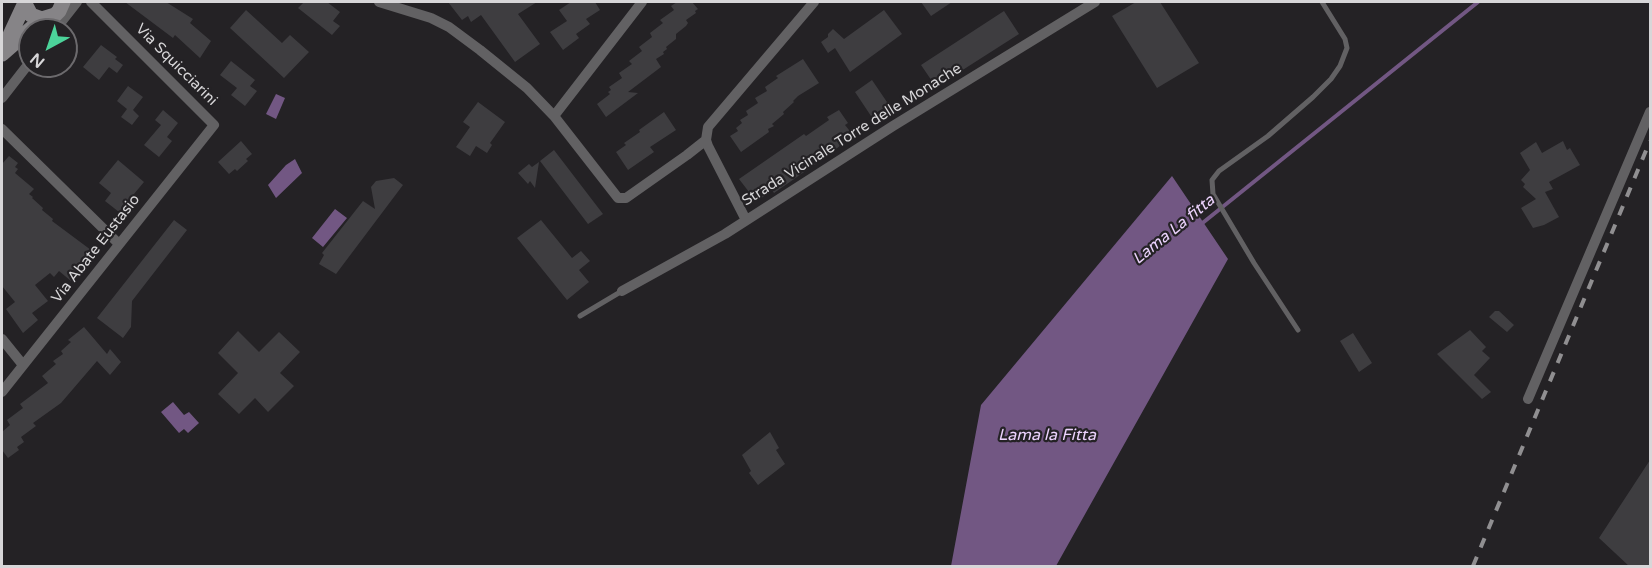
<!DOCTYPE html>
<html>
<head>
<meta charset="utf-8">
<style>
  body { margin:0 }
  #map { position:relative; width:1652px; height:568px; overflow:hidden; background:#242225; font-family:"Varela Round",sans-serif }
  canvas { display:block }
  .frame { position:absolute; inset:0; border:3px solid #d7d6d8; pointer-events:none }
  .north { position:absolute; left:18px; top:18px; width:60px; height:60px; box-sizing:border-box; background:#242225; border:2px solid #6c6a6d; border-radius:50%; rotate:220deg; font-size:16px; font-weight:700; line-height:24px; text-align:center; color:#d7d6d8 }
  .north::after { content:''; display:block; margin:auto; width:21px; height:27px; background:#4cd39a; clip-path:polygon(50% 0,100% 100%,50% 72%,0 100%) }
</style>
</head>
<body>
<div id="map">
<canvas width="1652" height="568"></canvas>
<div class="frame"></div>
<div class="north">N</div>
</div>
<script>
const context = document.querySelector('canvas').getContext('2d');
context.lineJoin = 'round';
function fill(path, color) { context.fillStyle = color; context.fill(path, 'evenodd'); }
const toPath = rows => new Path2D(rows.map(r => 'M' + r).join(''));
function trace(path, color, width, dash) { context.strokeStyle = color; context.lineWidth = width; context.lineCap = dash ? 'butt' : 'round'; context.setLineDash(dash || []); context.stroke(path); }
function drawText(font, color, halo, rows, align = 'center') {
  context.font = font + ' "Varela Round",sans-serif'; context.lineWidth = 4.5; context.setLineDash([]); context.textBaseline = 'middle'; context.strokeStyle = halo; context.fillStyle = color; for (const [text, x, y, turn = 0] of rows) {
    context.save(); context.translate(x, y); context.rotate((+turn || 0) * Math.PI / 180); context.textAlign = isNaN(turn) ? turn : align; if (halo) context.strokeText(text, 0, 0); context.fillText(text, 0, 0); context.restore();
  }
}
fill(toPath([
  [276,94,285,98,276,119,266,114],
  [295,159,302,173,276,198,268,185,286,165],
  [1172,176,1228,259,1056,566,951,566,981,405],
  [335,209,347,218,323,247,312,238],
  [173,402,184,415,189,412,199,423,188,433,184,429,179,433,161,412]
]), '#725783');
trace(toPath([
  [1200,225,1478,2]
]), '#725783', 4);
fill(toPath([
  [125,2,166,2,193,19,190,23,211,41,200,58,175,35,173,38],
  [304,2,327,2,340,12,333,21,340,26,332,35,298,8],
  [448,2,537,2,518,14,540,44,515,62,481,15,471,22,468,16,462,20],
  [571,2,595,2,600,10,586,19,590,24,576,34,579,38,563,50,550,32,567,21,559,10],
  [677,2,692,2,698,9,695,11,696,13,686,20,688,23,686,26,676,34,676,39,666,47,667,49,663,52,664,54,656,59,661,67,628,92,638,93,606,117,597,104,610,94,608,92,611,90,609,87,622,78,619,73,632,64,629,61,642,51,639,47,652,37,650,33,663,23,660,20,674,10,671,6],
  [921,2,952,2,931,16],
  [1136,2,1160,2,1199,63,1157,88,1112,16],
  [246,10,282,43,290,35,309,52,284,78,230,28],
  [884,10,902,34,850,72,835,48,828,53,821,42,828,37,828,34,833,29,844,39],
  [1004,11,1019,34,936,87,921,65],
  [101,45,117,57,115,59,123,65,117,73,109,67,99,80,83,67],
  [803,59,819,83,798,96,793,101,794,102,783,112,784,114,772,124,774,126,768,129,769,132,741,152,730,136,738,131,736,128,742,123,740,120,748,115,746,111,758,103,755,98,767,91,765,87,778,78,776,76],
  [231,61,255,80,250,86,257,91,245,106,231,95,237,88,220,75],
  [872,80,889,105,871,116,855,92],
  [128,86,143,97,133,110,139,116,132,125,121,117,127,109,117,101],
  [478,102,505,122,490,143,492,145,487,153,476,146,470,156,456,147,470,127,463,122],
  [163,110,178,123,167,137,172,141,159,157,144,145,161,125,155,120],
  [839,110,848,123,845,125,853,135,830,154,774,193,772,190,759,200,751,190,749,192,739,179,804,134,806,136,829,120,827,117],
  [664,112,676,130,650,147,654,152,628,170,616,152,626,145,624,143,640,132,639,130],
  [241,141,252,154,246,159,248,161,237,171,235,169,229,174,218,162],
  [1563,141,1567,150,1570,148,1580,165,1549,182,1553,189,1545,192,1559,217,1544,225,1533,228,1521,208,1536,199,1523,187,1525,184,1521,180,1530,170,1520,153,1536,142,1542,153],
  [554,150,603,214,588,224,540,161],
  [9,156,18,163,15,167,18,169,15,173,34,189,29,194,33,197,32,198,43,208,42,210,53,219,52,221,91,250,79,264,82,268,71,281,59,271,54,277,50,273,35,285,48,301,32,313,38,320,23,333,6,309,15,302,2,286,2,164],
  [118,160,144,182,119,212,105,201,111,193,99,183],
  [539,162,535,188,530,181,528,184,518,173,529,164,532,167],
  [394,178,403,185,336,274,319,264,324,255,322,253,363,201,375,209,371,187,376,181],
  [174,220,187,230,132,301,131,327,123,338,97,318],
  [541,220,572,258,581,251,590,261,579,270,589,282,567,300,517,238],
  [1495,311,1499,311,1514,325,1507,332,1489,317],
  [84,327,107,354,110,349,121,362,110,375,97,361,61,403,33,423,36,426,21,437,24,442,17,447,19,450,8,458,2,450,2,432,10,425,7,420,23,408,20,404,48,383,42,376,56,364,53,361,63,354,61,351,71,342,68,340],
  [1470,330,1486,347,1482,351,1490,358,1474,375,1491,392,1482,399,1437,354],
  [238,331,259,352,279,332,300,352,280,373,294,386,268,412,255,398,239,414,218,394,238,373,218,353],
  [1353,333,1372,363,1359,372,1340,341],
  [770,432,779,448,776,450,785,464,758,485,749,473,751,471,742,455],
  [1650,460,1650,567,1630,567,1599,538]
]), '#3e3d40');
trace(toPath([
  [580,316,622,291],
  [1298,330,1254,263,1213,194,1212,180,1219,171,1268,136,1313,97,1331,79,1340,66,1347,48,1345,39,1322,2]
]), '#626163', 5);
trace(toPath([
  [379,2,431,18,449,27,480,50,527,88,554,116,618,198,626,198,687,155,706,140],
  [55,30,77,2],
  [2,98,30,62],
  [554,116,642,2],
  [2,129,119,244],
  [746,220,708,146,706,140,708,127,814,2],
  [622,291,725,234,893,126,1095,2],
  [2,339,23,365],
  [2,392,214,125,91,2],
  [1528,399,1650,112]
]), '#626163', 10);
trace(toPath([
  [24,2,31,15,42,19,55,15,59,11,63,2],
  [4,48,24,5],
  [2,54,42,19]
]), '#868487', 15);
trace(toPath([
  [1473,566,1650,141]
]), '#908f91', 4, [10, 10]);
drawText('15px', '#d7d6d8', '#242225', [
  ["Via Squicciarini",176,65,45],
  ["Strada Vicinale Torre delle Monache",852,135,-32],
  ["Via Abate Eustasio",96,249,-52]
]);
drawText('italic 16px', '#ecd3fd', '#242225', [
  ["Lama La fitta",1174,230,-39],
  ["Lama la Fitta",1047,436]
]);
</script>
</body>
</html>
